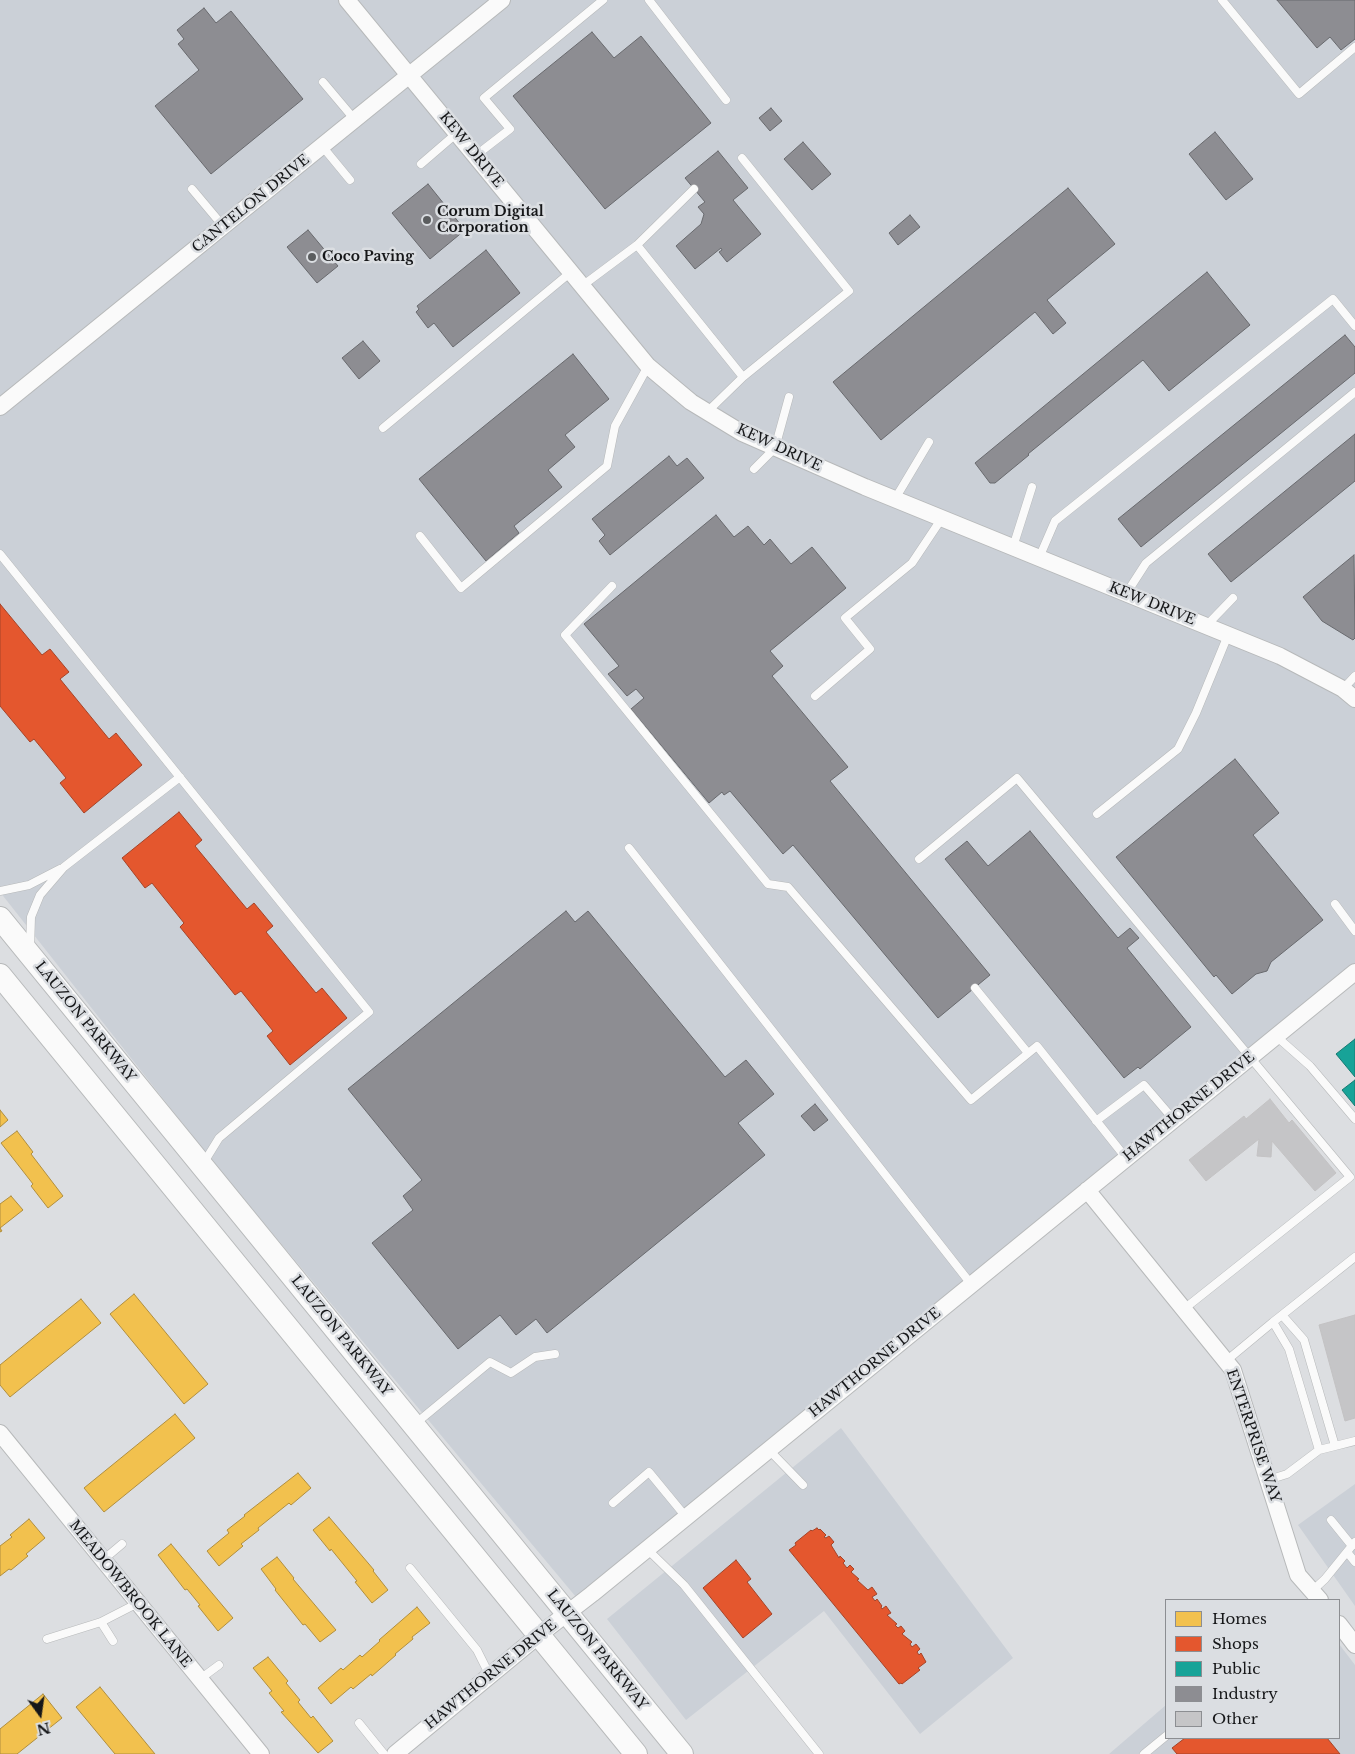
<!DOCTYPE html>
<html>
<head>
<meta charset="utf-8">
<style>
  body { margin:0 }
  #map { position:relative; width:1355px; height:1754px; overflow:hidden; background:#dcdee1; font-family:"Libre Baskerville",serif }
  canvas { display:block }
  .legend { position:absolute; left:1165px; top:1599px; width:175px; height:140px; box-sizing:border-box; background:#dbdee2; border:1px solid #8c8e92; margin:0; padding:6px 9px; list-style:none; font-size:15px; color:#161719 }
  .legend li { display:flex; align-items:center; gap:10px; height:25px }
  .legend b { width:25px; border:1px solid #8c8e92 }
  .north { position:absolute; left:15px; top:1689px; width:50px; height:50px; -webkit-text-stroke:4px #dbdee2; paint-order:stroke; rotate:166deg; font-size:14px; font-weight:700; line-height:20px; text-align:center; color:#161719 }
  .north::after { content:''; display:block; margin:auto; width:18px; height:22px; background:#161719; clip-path:polygon(50% 0,100% 100%,50% 72%,0 100%) }
</style>
</head>
<body>
<div id="map">
<canvas width="1355" height="1754"></canvas>
<ul class="legend">
<li><b style="height:14px;background:#f2c14e"></b>Homes</li>
<li><b style="height:14px;background:#e4572e"></b>Shops</li>
<li><b style="height:14px;background:#17a398"></b>Public</li>
<li><b style="height:14px;background:#8d8d92"></b>Industry</li>
<li><b style="height:14px;background:#c5c5c7"></b>Other</li>
</ul>
<div class="north">N</div>
</div>
<script>
const context = document.querySelector('canvas').getContext('2d');
context.lineJoin = 'round';
function fill(path, color) { context.fillStyle = color; context.fill(path, 'evenodd'); }
const toPath = rows => new Path2D(rows.map(r => 'M' + r).join(''));
function trace(path, color, width, dash) { context.strokeStyle = color; context.lineWidth = width; context.lineCap = dash ? 'butt' : 'round'; context.setLineDash(dash || []); context.stroke(path); }
function drawText(font, color, halo, rows, align = 'center') {
  context.font = font + ' "Libre Baskerville",serif'; context.lineWidth = 5; context.setLineDash([]); context.textBaseline = 'middle'; context.strokeStyle = halo; context.fillStyle = color; for (const [text, x, y, turn = 0] of rows) {
    context.save(); context.translate(x, y); context.rotate((+turn || 0) * Math.PI / 180); context.textAlign = isNaN(turn) ? turn : align; if (halo) context.strokeText(text, 0, 0); context.fillText(text, 0, 0); context.restore();
  }
}
fill(toPath([
  [0,0,1355,0,1355,972,581,1603,213,1162,0,892],
  [841,1428,1013,1658,920,1734,824,1611,686,1720,607,1619],
  [1355,1484,1355,1606,1298,1525],
  [1339,1644,1355,1665,1355,1754,1109,1754,1166,1705,1166,1738,1339,1738]
]), '#cbd0d7');
const homes = toPath([
  [0,1110,8,1120,0,1127,0,1110],
  [17,1131,33,1152,31,1154,63,1196,48,1208,31,1186,33,1184,1,1143,17,1131],
  [11,1196,23,1210,0,1228,2,1231,0,1232,0,1204,11,1196],
  [134,1294,208,1384,184,1404,110,1314,134,1294],
  [81,1299,101,1323,10,1397,0,1385,0,1365,81,1299],
  [175,1414,195,1438,104,1512,84,1488,175,1414],
  [298,1473,311,1488,291,1505,289,1503,258,1528,259,1530,241,1544,243,1546,219,1566,207,1551,229,1533,227,1530,245,1516,244,1515,298,1473],
  [329,1517,374,1570,373,1571,388,1590,372,1603,355,1582,357,1581,331,1549,330,1551,313,1530,329,1517],
  [29,1519,45,1538,26,1554,28,1556,11,1570,9,1569,0,1576,0,1546,12,1537,10,1535,29,1519],
  [171,1544,233,1618,218,1631,198,1606,200,1605,187,1589,185,1590,158,1555,171,1544],
  [277,1557,294,1578,293,1579,336,1630,320,1642,305,1624,303,1625,275,1590,276,1589,261,1569,277,1557],
  [417,1607,430,1623,412,1637,413,1639,395,1654,396,1655,372,1676,371,1674,353,1689,351,1687,331,1704,318,1688,341,1668,343,1670,360,1655,362,1657,380,1641,379,1640,417,1607],
  [268,1657,288,1681,286,1683,300,1700,298,1702,311,1718,313,1716,333,1741,318,1753,281,1712,284,1711,269,1693,272,1691,253,1668,268,1657],
  [100,1687,155,1754,115,1754,76,1707,100,1687],
  [43,1694,62,1718,17,1754,0,1754,0,1729,43,1694]
]);
fill(homes, '#f2c14e');
trace(homes, '#b08e3e', 1);
const shops = toPath([
  [0,604,42,655,50,649,69,672,60,679,109,739,116,733,142,765,84,813,60,783,66,778,34,739,30,742,0,706,0,604],
  [179,812,202,840,195,846,247,909,254,903,273,926,266,932,316,993,322,988,347,1018,290,1065,267,1036,273,1031,241,991,235,995,180,927,184,923,152,883,145,888,122,858,179,812],
  [817,1528,819,1530,820,1529,826,1535,824,1537,826,1538,829,1536,834,1542,831,1545,839,1558,840,1556,845,1561,843,1563,847,1568,850,1565,854,1569,851,1572,859,1579,857,1580,868,1590,872,1587,877,1594,872,1597,875,1601,877,1599,882,1606,881,1607,882,1609,886,1606,891,1613,887,1615,897,1624,895,1625,898,1628,901,1626,905,1631,902,1634,912,1642,910,1644,912,1647,916,1644,920,1649,917,1652,919,1655,921,1653,926,1662,918,1668,920,1670,902,1684,901,1683,899,1684,789,1550,796,1545,795,1543,811,1530,812,1531,817,1528],
  [736,1560,751,1579,747,1582,772,1614,743,1638,703,1588,736,1560],
  [1185,1738,1327,1738,1340,1754,1177,1754,1172,1748,1185,1738]
]);
fill(shops, '#e4572e');
trace(shops, '#a64428', 1);
const public = toPath([
  [1355,1039,1355,1077,1336,1054,1355,1039],
  [1355,1080,1355,1106,1342,1090,1355,1080]
]);
fill(public, '#17a398');
trace(public, '#177972', 1);
const industry = toPath([
  [1277,0,1355,0,1355,39,1341,50,1330,37,1317,48,1277,0],
  [204,8,216,23,231,11,303,99,211,174,155,106,199,70,178,44,184,39,177,30,204,8],
  [592,32,614,58,641,36,711,123,605,209,513,96,592,32],
  [771,108,782,121,770,131,759,118,771,108],
  [1215,132,1253,179,1226,200,1189,154,1215,132],
  [803,142,831,174,812,190,784,159,803,142],
  [718,151,748,188,733,200,761,234,727,262,719,252,722,250,721,248,695,269,676,246,701,224,704,214,698,207,705,202,685,178,718,151],
  [428,184,465,230,430,259,392,213,428,184],
  [1068,188,1115,244,1047,300,1066,323,1053,334,1035,312,881,440,833,382,1068,188],
  [910,215,920,227,898,245,889,233,910,215],
  [308,230,338,266,317,283,287,247,308,230],
  [486,250,520,293,453,347,434,323,428,328,416,312,419,309,417,306,486,250],
  [1207,272,1250,325,1169,391,1143,360,1028,454,1029,455,995,483,990,483,975,463,1207,272],
  [1345,335,1355,347,1355,373,1141,547,1118,519,1345,335],
  [363,341,380,361,359,379,342,358,363,341],
  [573,354,609,399,565,435,575,447,548,470,562,487,514,526,519,533,486,561,419,479,573,354],
  [1355,434,1355,481,1231,582,1208,554,1355,434],
  [669,456,677,466,687,458,704,478,610,555,599,541,605,535,592,519,669,456],
  [716,515,734,537,748,526,764,545,770,539,791,564,812,547,846,588,770,651,783,666,772,676,848,767,830,781,990,975,938,1018,793,845,783,854,730,791,724,795,722,792,709,803,631,709,644,698,636,689,627,696,608,674,619,666,584,624,716,515],
  [1354,555,1355,638,1353,640,1322,621,1303,597,1354,555],
  [1235,759,1279,813,1253,835,1323,920,1271,962,1267,971,1256,974,1232,994,1216,975,1214,977,1116,857,1235,759],
  [1030,831,1118,938,1130,928,1139,938,1127,948,1191,1027,1140,1069,1138,1067,1124,1078,945,859,967,841,988,866,1030,831],
  [566,911,575,922,588,911,725,1077,746,1060,774,1094,738,1123,765,1155,547,1333,536,1319,516,1335,500,1315,458,1349,372,1243,413,1210,403,1196,422,1180,348,1089,566,911],
  [815,1104,828,1120,814,1131,801,1116,815,1104]
]);
fill(industry, '#8d8d92');
trace(industry, '#696a6e', 1);
const building = toPath([
  [1270,1099,1289,1123,1292,1120,1336,1173,1315,1191,1272,1141,1271,1157,1257,1156,1259,1139,1206,1181,1189,1160,1244,1116,1246,1119,1270,1099],
  [1355,1315,1355,1418,1345,1421,1319,1325,1355,1315]
]);
fill(building, '#c5c5c7');
trace(building, '#c3c2c3', 1);
const service = toPath([
  [649,0,726,100],
  [1222,0,1299,94,1355,47],
  [323,82,355,120],
  [322,146,350,180],
  [475,156,510,129,484,98,603,0],
  [421,164,457,133],
  [192,189,223,226],
  [637,245,743,377,849,291,742,158],
  [582,286,637,245,694,189],
  [707,412,743,377],
  [383,428,571,272],
  [754,469,775,448,789,397],
  [895,499,929,442],
  [420,536,461,588,607,466,615,426,648,366],
  [1013,547,1032,487],
  [0,554,369,1012,219,1138,203,1164],
  [1039,558,1055,521,1333,299,1355,326],
  [612,586,565,635,768,884,788,887,971,1100,1037,1046,1126,1158],
  [1126,594,1146,563,1355,392],
  [1206,626,1233,598],
  [1343,689,1355,676],
  [815,696,870,649,845,618,912,563,942,518],
  [1097,814,1178,749,1196,713,1228,635],
  [629,848,971,1284],
  [919,859,1017,778,1350,1177,1184,1309],
  [0,891,29,885,60,869],
  [1335,904,1355,931],
  [30,947,31,917,40,895,64,867,180,777],
  [975,988,1028,1053],
  [1276,1036,1310,1066,1355,1119],
  [1096,1121,1144,1085,1174,1120],
  [1282,1315,1355,1257],
  [1273,1322,1282,1315,1304,1340,1335,1446,1319,1450],
  [1226,1361,1273,1322,1289,1349,1319,1450,1287,1474,1268,1480],
  [415,1424,490,1362,511,1373,535,1357,555,1354],
  [1335,1446,1355,1441],
  [769,1450,803,1485],
  [613,1503,649,1472,686,1517],
  [1331,1520,1352,1546],
  [647,1549,684,1585,819,1754],
  [1347,1552,1355,1562],
  [103,1560,122,1544],
  [410,1568,477,1650,490,1676],
  [1312,1591,1325,1579,1355,1542],
  [101,1622,113,1641],
  [47,1639,101,1622,138,1603],
  [200,1679,219,1665],
  [359,1723,384,1754],
  [1144,1754,1166,1736]
]);
const minor = toPath([
  [347,0,648,366,691,402,742,433,865,487,1280,656,1343,689,1355,699],
  [0,407,502,0],
  [1087,1190,1233,1370,1298,1575,1320,1600],
  [0,1433,261,1754],
  [1339,1624,1355,1645],
  [395,1754,539,1635,592,1594,1355,972]
]);
const secondary = toPath([
  [0,918,682,1754],
  [0,975,636,1754]
]);
trace(service, '#b7b9ba', 9);
trace(minor, '#b7b9ba', 18);
trace(secondary, '#b7b9ba', 24);
trace(service, '#fafafa', 8);
trace(minor, '#fafafa', 16);
trace(secondary, '#fafafa', 22);
for (const [x, y, r, color] of [
  [427,220,5,"#5b5d5f"],
  [312,257,5,"#5b5d5f"]
]) { const dot = new Path2D(); dot.arc(x, y, r, 0, 2 * Math.PI); context.fillStyle = color; context.fill(dot); trace(dot, '#dbdee2', 2); }
drawText('14px', '#161719', '#dbdee2', [
  ["KEW DRIVE",471,150,51],
  ["CANTELON DRIVE",251,204,-39],
  ["KEW DRIVE",779,448,25],
  ["KEW DRIVE",1152,604,22],
  ["LAUZON PARKWAY",85,1022,51],
  ["HAWTHORNE DRIVE",1189,1107,-39],
  ["LAUZON PARKWAY",341,1336,51],
  ["HAWTHORNE DRIVE",875,1363,-39],
  ["ENTERPRISE WAY",1253,1436,71],
  ["MEADOWBROOK LANE",130,1594,51],
  ["LAUZON PARKWAY",597,1650,51],
  ["HAWTHORNE DRIVE",491,1675,-39]
]);
drawText('bold 14px', '#161719', '#dbdee2', [
  ["Corum Digital",437,212],
  ["Corporation",437,228],
  ["Coco Paving",322,257]
], 'left');
</script>
</body>
</html>
